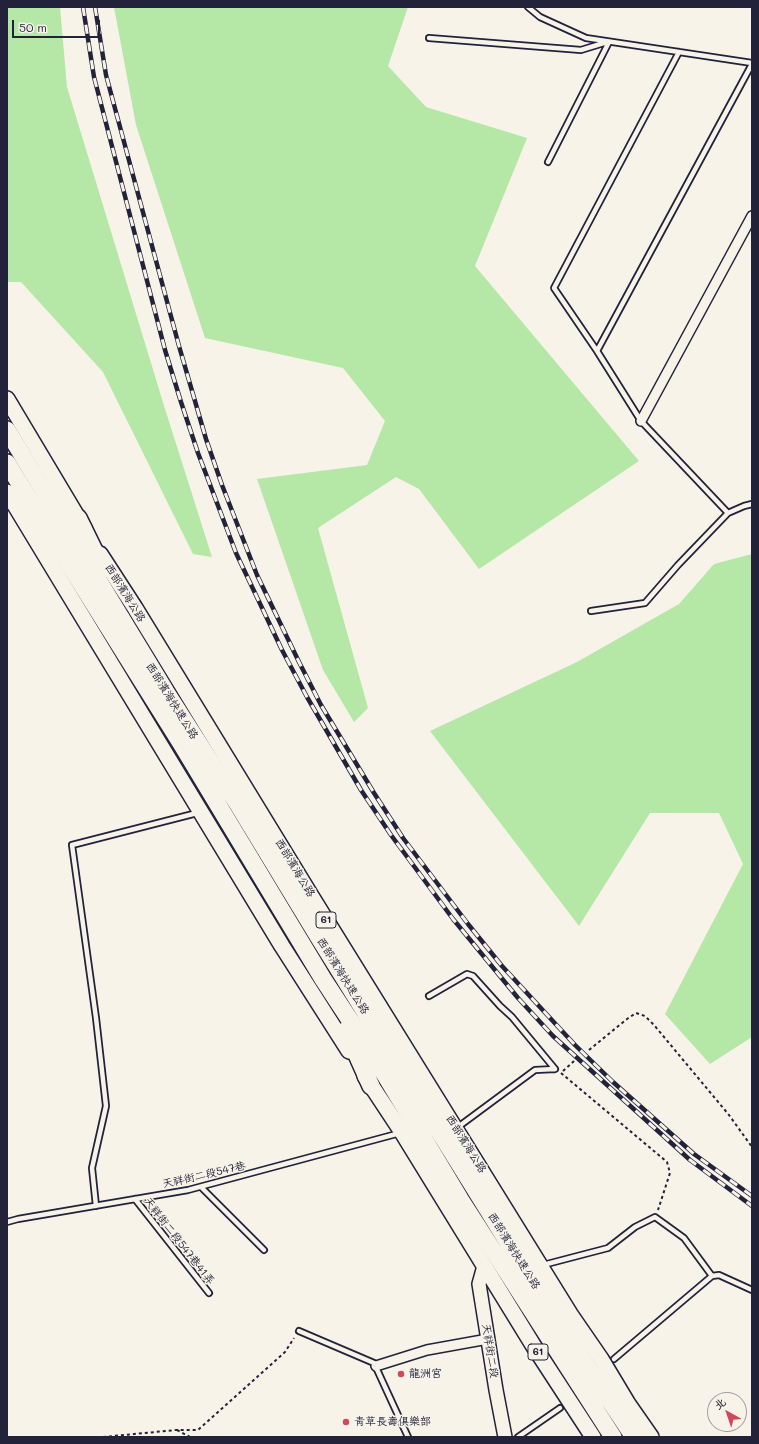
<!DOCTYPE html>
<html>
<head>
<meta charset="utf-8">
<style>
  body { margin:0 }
  #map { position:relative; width:759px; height:1444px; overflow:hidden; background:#f7f3e8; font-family:Mali,"LXGW WenKai TC",sans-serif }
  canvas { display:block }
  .frame { position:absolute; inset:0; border:8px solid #22223b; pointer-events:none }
  .north { position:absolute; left:707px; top:1392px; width:40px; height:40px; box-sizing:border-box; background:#f7f3e8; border:1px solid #a29fa3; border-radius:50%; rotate:320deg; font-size:11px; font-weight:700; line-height:16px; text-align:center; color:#22223b }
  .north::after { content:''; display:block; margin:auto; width:14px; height:18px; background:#d1495b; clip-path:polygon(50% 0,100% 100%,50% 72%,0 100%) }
  .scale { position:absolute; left:12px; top:20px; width:88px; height:18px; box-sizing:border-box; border:2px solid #22223b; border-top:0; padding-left:5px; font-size:12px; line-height:14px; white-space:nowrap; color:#22223b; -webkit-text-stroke:3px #f7f3e8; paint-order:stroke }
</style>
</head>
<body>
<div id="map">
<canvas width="759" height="1444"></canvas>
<div class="frame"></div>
<div class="north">北</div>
<div class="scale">50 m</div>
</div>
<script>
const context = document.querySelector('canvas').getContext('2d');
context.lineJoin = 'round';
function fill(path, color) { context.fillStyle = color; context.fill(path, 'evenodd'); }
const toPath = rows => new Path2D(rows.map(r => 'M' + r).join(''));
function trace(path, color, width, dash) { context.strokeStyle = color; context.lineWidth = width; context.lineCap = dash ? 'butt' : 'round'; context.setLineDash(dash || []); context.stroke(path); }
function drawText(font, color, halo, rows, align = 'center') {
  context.font = font + ' Mali,"LXGW WenKai TC",sans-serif'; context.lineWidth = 3; context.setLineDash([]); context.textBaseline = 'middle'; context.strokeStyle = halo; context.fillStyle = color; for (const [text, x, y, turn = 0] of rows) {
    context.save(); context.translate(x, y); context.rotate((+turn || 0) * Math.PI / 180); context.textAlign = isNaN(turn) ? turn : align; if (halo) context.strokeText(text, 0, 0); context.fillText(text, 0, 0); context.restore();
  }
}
fill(toPath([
  [7,7,60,7,67,87,165,409,212,557,193,554,103,372,21,282,7,282],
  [114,7,408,7,388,66,426,107,527,138,475,266,639,461,479,569,419,489,396,477,318,528,368,708,354,722,323,670,257,479,367,465,385,421,343,368,205,338,136,125],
  [752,554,752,1037,710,1064,665,1014,743,864,719,813,650,813,579,926,430,731,577,662,679,604,714,564]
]), '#b5e7a7');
const lane = toPath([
  [528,7,540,17,586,38,752,63],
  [429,38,581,50,607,42],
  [679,52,554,288,597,351,641,421,728,513],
  [548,162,609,42],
  [597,351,752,64],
  [591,611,645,603,678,565,728,513,744,506,752,504],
  [429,996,467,974,473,976,500,1006,512,1017,555,1069],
  [458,1127,535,1070,555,1069],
  [201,1187,264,1250],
  [135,1199,209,1293],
  [96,1206,92,1168,106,1106,96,1018,72,845,197,813],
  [7,1222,18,1219,188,1190,400,1133],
  [543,1265,608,1248,635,1227,655,1217,684,1238,712,1276,719,1275,752,1290],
  [299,1331,374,1363,408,1437],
  [614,1359,712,1276],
  [518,1437,560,1408]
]);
const street = toPath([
  [641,421,752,216],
  [376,1366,427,1350,488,1339]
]);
const secondary = toPath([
  [484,1266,479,1284,496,1390,505,1437]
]);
const primary = toPath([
  [7,399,84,528],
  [7,492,282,946,349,1051],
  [100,554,135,608,311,896,570,1314,601,1359,628,1404,651,1437],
  [365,1076,402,1132,533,1345,593,1437]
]);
const highway = toPath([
  [7,430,166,692,239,806,318,936,555,1318,634,1437],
  [7,463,57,545,182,745,323,979,378,1063,460,1199,613,1437],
  [78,518,103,569],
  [346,1030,371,1086]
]);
trace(lane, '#22223b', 8);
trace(street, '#22223b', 12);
trace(secondary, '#22223b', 16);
trace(primary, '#22223b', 18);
trace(highway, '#22223b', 20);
trace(toPath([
  [589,1050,627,1019,636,1013,645,1016,654,1025,729,1115,752,1147],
  [563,1071,574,1061],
  [561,1073,667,1162,670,1173,658,1210],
  [177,1430,190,1437],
  [103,1437,176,1430,198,1430,285,1352,294,1338]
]), '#22223b', 2, [3, 3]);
trace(lane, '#f7f3e8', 4.5);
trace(street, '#f7f3e8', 9);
trace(secondary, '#f7f3e8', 13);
trace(primary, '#f7f3e8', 15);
trace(highway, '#f7f3e8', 17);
const rail = toPath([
  [83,7,94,77,165,350,181,402,198,453,236,553,282,650,307,697,361,790,391,835,453,919,518,998,553,1036,690,1160,752,1206],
  [95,7,106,75,179,346,206,439,222,485,257,575,299,662,321,705,374,793,403,838,468,924,502,966,575,1045,613,1082,694,1154,752,1196]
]);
trace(rail, '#22223b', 4.5);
trace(rail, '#f7f3e8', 3, [9]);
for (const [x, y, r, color] of [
  [401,1374,4,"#d1495b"],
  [346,1422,4,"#d1495b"]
]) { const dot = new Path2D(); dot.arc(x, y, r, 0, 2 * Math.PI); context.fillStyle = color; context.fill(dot); trace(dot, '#f7f3e8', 1.5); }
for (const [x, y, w] of [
  [326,920,20],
  [538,1352,20]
]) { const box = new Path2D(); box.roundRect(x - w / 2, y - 8, w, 16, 3); context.fillStyle = '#f7f3e8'; context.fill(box); trace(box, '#22223b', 1); }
drawText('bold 10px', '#22223b', null, [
  ["61",326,920],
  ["61",538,1352]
]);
drawText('11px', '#22223b', '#f7f3e8', [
  ["西部濱海公路",125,593,58],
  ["西部濱海快速公路",172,701,58],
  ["西部濱海公路",295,868,59],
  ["西部濱海快速公路",343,976,58],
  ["西部濱海公路",466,1144,58],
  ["天祥街二段547巷",204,1175,-13],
  ["天祥街二段547巷41弄",179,1241,52],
  ["西部濱海快速公路",514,1251,58],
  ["天祥街二段",490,1351,81]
]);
drawText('11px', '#22223b', '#f7f3e8', [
  ["龍洲宮",409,1374],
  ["青草長壽俱樂部",354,1422]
], 'left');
</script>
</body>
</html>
